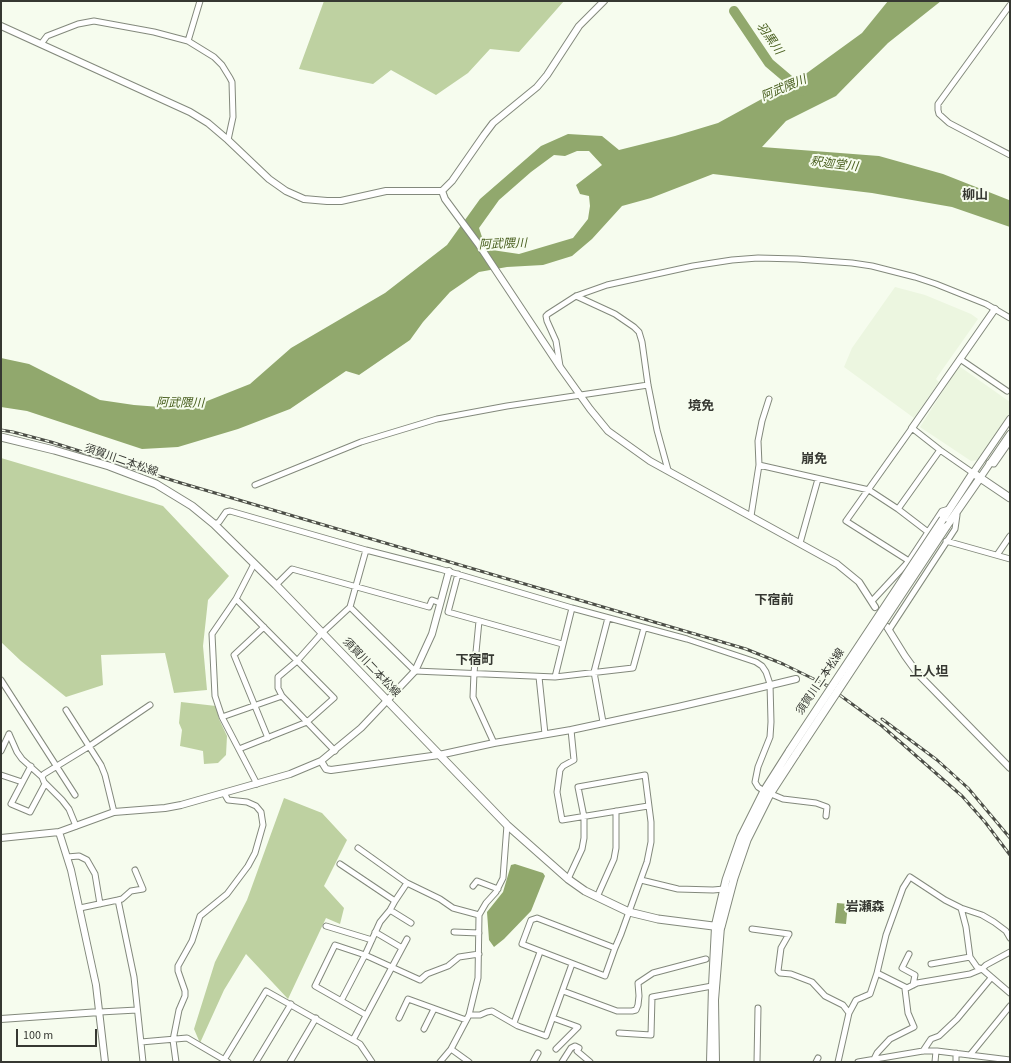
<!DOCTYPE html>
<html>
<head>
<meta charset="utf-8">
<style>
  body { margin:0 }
  #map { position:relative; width:1011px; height:1063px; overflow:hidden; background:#f6fcee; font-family:"Source Sans 3",sans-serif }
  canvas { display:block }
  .frame { position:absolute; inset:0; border:2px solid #363832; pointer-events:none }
  .scale { position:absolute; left:16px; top:1029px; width:81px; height:18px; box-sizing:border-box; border:2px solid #363832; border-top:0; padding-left:5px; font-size:12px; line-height:14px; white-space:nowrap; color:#363832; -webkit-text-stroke:3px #f6fcee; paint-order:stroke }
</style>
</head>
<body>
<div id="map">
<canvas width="1011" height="1063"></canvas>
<div class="frame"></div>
<div class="scale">100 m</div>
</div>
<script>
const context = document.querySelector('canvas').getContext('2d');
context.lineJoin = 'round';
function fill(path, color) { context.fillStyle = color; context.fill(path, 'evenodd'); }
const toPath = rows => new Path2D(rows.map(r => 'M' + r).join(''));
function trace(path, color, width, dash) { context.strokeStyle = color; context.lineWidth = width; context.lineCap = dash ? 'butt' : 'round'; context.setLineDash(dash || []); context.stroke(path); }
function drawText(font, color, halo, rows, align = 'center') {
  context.font = font + ' "Source Sans 3","Noto Sans JP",sans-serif'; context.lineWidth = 4; context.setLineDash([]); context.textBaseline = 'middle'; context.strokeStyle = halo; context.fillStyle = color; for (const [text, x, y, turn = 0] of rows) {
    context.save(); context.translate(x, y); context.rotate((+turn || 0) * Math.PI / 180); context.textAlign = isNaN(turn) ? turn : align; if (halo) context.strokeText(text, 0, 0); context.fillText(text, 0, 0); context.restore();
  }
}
fill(toPath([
  [895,287,925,295,971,314,978,319,940,373,936,379,939,382,914,418,844,367,852,348],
  [959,366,1010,402,1010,414,979,460,971,461,920,427]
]), '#ecf6e0');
fill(toPath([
  [324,1,564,1,519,52,490,49,468,73,436,95,391,70,373,84,299,69],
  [1,458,163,506,229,576,208,600,203,646,207,690,174,693,165,653,101,655,103,685,66,697,21,661,1,642],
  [181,702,216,706,219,719,227,736,226,755,218,763,204,764,203,751,180,746,182,730,179,723],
  [284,798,322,813,347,840,324,886,344,908,340,924,326,918,288,999,246,954,224,990,200,1043,194,1029,215,962,247,900]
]), '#bed1a1');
fill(toPath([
  [888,1,941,1,888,43,836,96,786,121,762,147,879,156,943,174,1009,200,1010,202,1010,227,952,207,872,193,713,174,651,198,622,206,592,239,572,256,543,265,507,267,479,272,450,292,423,322,410,340,359,375,346,371,290,409,238,429,178,447,142,449,27,411,1,407,1,358,29,364,100,400,134,405,187,409,250,384,291,348,385,293,447,245,480,199,541,146,568,134,602,136,619,150,675,136,718,123,800,78,862,33],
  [577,151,589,151,602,165,576,185,580,194,589,196,590,206,588,219,573,238,519,254,492,250,483,240,479,228,499,200,531,172,554,155,565,156],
  [515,864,543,873,545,876,531,911,504,939,494,947,489,940,487,912,503,892,511,865],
  [837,903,848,904,846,924,835,923]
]), '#91a86d');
trace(toPath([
  [734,11,769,63,802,91]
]), '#91a86d', 10);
const minor = toPath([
  [1010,5,938,104,938,110,939,114,949,123,1010,155],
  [188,41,200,1],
  [41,44,47,36,78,24,94,21,154,32,188,41,214,57,222,65,230,78,232,82,233,117,228,140],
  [576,296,615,314,634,327,639,332,642,342,648,385,657,430,668,470],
  [960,359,1007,391],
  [560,366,556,341,547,321,546,316,548,314,576,296,607,285,693,266,732,260,758,258,797,259,852,263,872,266,915,277,936,284,986,304,1010,318],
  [989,463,994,464,1010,441],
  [759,465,869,490,898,509,928,532],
  [255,485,361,442,437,419,507,406,648,385],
  [898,509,940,450],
  [751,516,759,465,758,441,762,421,769,399],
  [214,524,219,522,226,512,230,511,366,550,440,569,572,608,687,639,756,662,762,666,766,672,770,684,771,722,770,737,758,767,755,782,758,787,764,791,783,799,816,803,827,807,826,816],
  [946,541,1010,559],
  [800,543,818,479],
  [366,550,350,607,415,671,555,677,633,668,644,628],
  [997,555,1010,536],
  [909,561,846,521,912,428,940,450,973,473],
  [254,564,236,599,212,634,215,696,222,717,257,784],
  [458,574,448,612,562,644],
  [276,585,292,569,429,607,432,600,440,603],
  [236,599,334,698,307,722,239,749],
  [872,601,909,561,942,511,949,509],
  [479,621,474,673,473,697,494,743],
  [264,627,234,655,268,738],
  [889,630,955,529,957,515],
  [539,677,545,734],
  [555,677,572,608],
  [1,680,75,795],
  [66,710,101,765,105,775,114,812],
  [222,717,282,696],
  [603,722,594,672,608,618],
  [571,730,574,760,563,766,560,770,557,792,562,820,648,806],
  [9,734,17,752,22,759,42,777],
  [1,751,9,734],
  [335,751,282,696,278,688,278,677,297,661,322,633,350,607],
  [31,766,11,804,30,812,45,784],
  [1,775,22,782],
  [76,826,69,809,62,800,44,782,42,777,44,774,88,747,150,705],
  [358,848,407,883],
  [67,857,79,856,87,860,95,874,100,904],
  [340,864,395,901,407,883,440,899,453,908,479,915],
  [568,879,582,849,584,838,584,817,578,787,645,775,651,822,651,842,647,862,621,934,615,948,537,918,531,920,522,944,605,976,615,948],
  [641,880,678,889,713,890,724,889],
  [473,886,477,881,498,889],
  [597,897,614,859,616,848,616,811],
  [118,900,122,899,131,891,143,889,135,870],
  [80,908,118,900,134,977,143,1062],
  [961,908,966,927,970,957,977,967,982,969,1010,993],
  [390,910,411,923],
  [326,926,372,940],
  [752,929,789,934,781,948,778,971,780,973,791,974,812,982,825,996,843,1005,849,1013],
  [375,932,402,948],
  [454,932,479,933],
  [909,954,902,968,915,975,913,985],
  [931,964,970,957],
  [907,988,877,973,886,935,903,888,910,877,945,900,961,908,982,915,994,922,1006,931,1010,938],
  [563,991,617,1011,632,1011,636,1010,638,1005,639,996,638,983,653,973,706,959],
  [341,1001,365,955,380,922,390,910,395,901],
  [100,1012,137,1010],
  [366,1015,315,986,335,945,365,955,420,980,427,974,448,966,459,957,479,954],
  [469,1015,480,1015,487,1012,492,1011,518,1026,546,1036,572,964],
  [399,1018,408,999,466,1020],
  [553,1018,578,1027,556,1049],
  [514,1023,540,952],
  [424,1029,434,1009],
  [619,1033,651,1035,652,997,712,986],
  [353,1040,360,1044,372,1062],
  [141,1042,187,1038,228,1062],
  [451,1049,469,1062],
  [923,1051,931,1039,939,1036,957,1019,991,978],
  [956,1053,956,1062],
  [970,1055,1010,1006],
  [224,1060,266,991,353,1040,407,939],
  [176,1062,173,1040,179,1010,185,996,185,991,178,971,178,966,192,941,200,916,227,894,248,866,255,853,263,825,261,812,256,806,247,802,228,800,224,793],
  [256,1062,291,1004],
  [290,1062,316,1018],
  [440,1062,451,1049,469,1015,478,978,479,915,486,903,496,892,503,878,507,825],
  [533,1062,538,1053],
  [562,1062,571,1048,575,1046,579,1048,577,1051,590,1062],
  [757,1062,758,1008],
  [816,1062,818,1058],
  [838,1062,849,1013,856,1000,870,994,877,973],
  [858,1062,923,1051,937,1051,1010,1060],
  [875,1062,874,1059,877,1053,890,1039,914,1027,908,1013,905,989,917,983,970,974,982,969,986,965,1010,952],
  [935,1062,936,1051]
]);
const tertiary = toPath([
  [1,26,190,112,208,123,228,140,269,179,286,191,304,199,327,201,341,201,386,191,442,191,452,181,484,135,493,123,537,87,547,75,579,26,604,1],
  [442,191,445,199,479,245,560,367,590,409,608,431,650,461,837,564,859,582,875,607],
  [912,428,995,309],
  [973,473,1010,419],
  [980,478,1010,434],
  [887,627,905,656,918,674,1010,768],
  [321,761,326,769,331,770,439,755,494,743,571,730,678,707,734,694,796,679],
  [59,832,71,870,96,985,105,1062],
  [1,838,59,832,114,812,165,808,181,805,290,774,321,761,361,728,415,671,432,634,449,571],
  [1,1019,100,1012],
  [710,1062,712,986,715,927],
  [716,1062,715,1000,721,927]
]);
const secondary = toPath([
  [1,437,54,450,109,466,156,484,192,506,214,524,276,585,507,825,568,879,585,891,629,912,658,919,721,927,734,878,747,840,770,794,796,754],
  [943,519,973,473,1010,498],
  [946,527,980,478],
  [715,927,726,880,741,837,764,791,790,750]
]);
trace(minor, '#83897c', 7);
trace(tertiary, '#83897c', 8);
trace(secondary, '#83897c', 9);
trace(minor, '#fff', 5);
trace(tertiary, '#fff', 6);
trace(secondary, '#fff', 7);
const rail = toPath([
  [1,430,13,432,51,442,181,483,746,649,783,664,826,685,882,726,962,796,985,822,1010,855],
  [882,719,937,760,968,788,1010,838]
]);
trace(rail, '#4c4e47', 3);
trace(rail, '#f6fcee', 1.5, [4.5]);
const secondaryBridge = toPath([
  [790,750,943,519],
  [796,754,946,527]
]);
trace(secondaryBridge, '#83897c', 9, []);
trace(secondaryBridge, '#fff', 7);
drawText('11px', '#363832', '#f6fcee', [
  ["須賀川二本松線",121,461,19],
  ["須賀川二本松線",371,668,46],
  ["須賀川二本松線",821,682,-56]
]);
drawText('italic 12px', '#485e1e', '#f6fcee', [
  ["羽黒川",769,39,55],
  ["阿武隈川",784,89,-23],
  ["釈迦堂川",834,165,7],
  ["阿武隈川",503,245,-2],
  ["阿武隈川",180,404,1]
]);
drawText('bold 13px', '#363832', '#f6fcee', [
  ["柳山",975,196],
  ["境免",701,407],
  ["崩免",814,460],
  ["下宿前",774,601],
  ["下宿町",475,661],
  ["上人坦",929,673],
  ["岩瀬森",865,908]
]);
</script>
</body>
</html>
